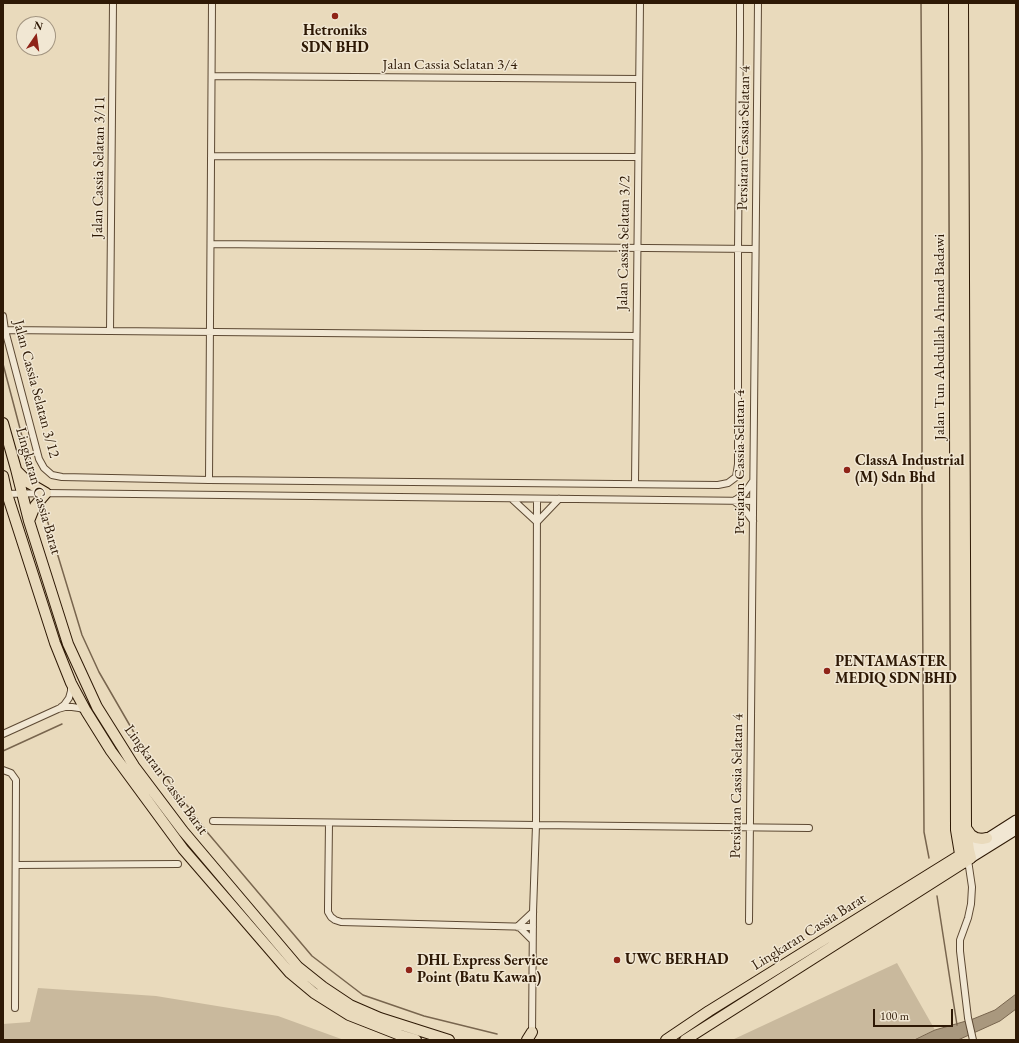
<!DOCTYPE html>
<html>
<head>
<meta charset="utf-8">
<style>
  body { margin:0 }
  #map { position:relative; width:1019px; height:1043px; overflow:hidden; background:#e9dabc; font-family:"EB Garamond",serif }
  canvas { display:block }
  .frame { position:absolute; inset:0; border:4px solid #2e1905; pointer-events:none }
  .north { position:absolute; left:16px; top:16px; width:40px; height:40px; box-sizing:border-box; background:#f1e7d3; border:1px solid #a39581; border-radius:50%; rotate:13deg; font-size:11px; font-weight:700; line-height:16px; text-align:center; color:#2e1905 }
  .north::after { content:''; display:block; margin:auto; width:14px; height:18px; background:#8f2418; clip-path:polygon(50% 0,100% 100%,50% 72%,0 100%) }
  .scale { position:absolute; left:873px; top:1009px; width:80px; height:18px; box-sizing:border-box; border:2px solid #2e1905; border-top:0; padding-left:5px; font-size:12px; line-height:14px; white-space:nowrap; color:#2e1905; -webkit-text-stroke:3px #f1e7d3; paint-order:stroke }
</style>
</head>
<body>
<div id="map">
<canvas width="1019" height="1043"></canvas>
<div class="frame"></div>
<div class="north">N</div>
<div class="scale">100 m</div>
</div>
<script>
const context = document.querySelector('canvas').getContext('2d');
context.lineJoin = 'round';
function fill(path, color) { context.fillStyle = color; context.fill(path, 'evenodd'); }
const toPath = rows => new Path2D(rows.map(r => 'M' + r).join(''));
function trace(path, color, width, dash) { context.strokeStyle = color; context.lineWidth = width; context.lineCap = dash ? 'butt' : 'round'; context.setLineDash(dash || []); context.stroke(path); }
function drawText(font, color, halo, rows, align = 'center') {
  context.font = font + ' "EB Garamond",serif'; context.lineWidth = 3; context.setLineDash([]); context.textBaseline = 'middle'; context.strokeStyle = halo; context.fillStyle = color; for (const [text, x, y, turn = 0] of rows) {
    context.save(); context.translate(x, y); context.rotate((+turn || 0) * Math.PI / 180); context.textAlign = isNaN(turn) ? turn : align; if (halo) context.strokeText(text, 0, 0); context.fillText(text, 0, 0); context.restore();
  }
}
fill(toPath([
  [897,963,935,1030,912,1040,732,1040],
  [38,988,156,996,278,1016,344,1040,3,1040,3,1024,30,1022]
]), '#c9b99d');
const water = toPath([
  [1016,994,1016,1009,1000,1021,958,1040,914,1040,935,1030,973,1019,995,1010,1016,994]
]);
fill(water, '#a9987e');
trace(water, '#78654e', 1);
trace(toPath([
  [921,3,922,155,922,514,924,832,929,858],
  [3,364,33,478],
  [45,513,82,635,99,672,140,743,207,832,312,956,363,995,424,1016,497,1034],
  [3,751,62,724],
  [937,896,957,1025]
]), '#78654e', 1.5);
const street = toPath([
  [212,76,639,79],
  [211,156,638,157],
  [211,244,755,249],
  [3,316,5,330,39,459,44,468,52,475,62,477,209,480,718,485,728,483,736,477,738,464,738,248,740,34,740,3],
  [5,330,636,336],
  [110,331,113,3],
  [209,480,212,3],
  [635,483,640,3],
  [5,494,46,493,753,501],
  [512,499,537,522,559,499],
  [753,521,744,509,734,501,744,494,753,481],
  [61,707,64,705,69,698,71,691,71,686],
  [3,734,58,709,65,707,72,707,79,708,85,710],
  [3,770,11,773,16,780,15,1008],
  [213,821,536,825,809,828],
  [329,823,328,907,328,912,331,917,335,920,341,922,533,927],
  [968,860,972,887,971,904,968,918,960,940,960,951,968,1018,973,1040],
  [16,865,178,864],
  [749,921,758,3],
  [517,927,533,912],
  [519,927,532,940],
  [532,1035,533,912,536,825,537,499]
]);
const secondary = toPath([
  [969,850,1016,820],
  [971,858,1016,830]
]);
const primary = toPath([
  [954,3,956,830,960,854,964,863],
  [3,423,16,469,29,521,68,644,97,707,134,766,183,831,298,967,323,987,350,1005,380,1018,449,1040],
  [17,471,29,483,46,493,35,506,29,521],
  [3,476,7,494,55,643,71,683,86,711,111,751,183,849,290,973,314,993,349,1015,400,1035,416,1040],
  [966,828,971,835,976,838,982,839,987,838],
  [527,1040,532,1032],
  [666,1040,709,1011,965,852],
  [685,1040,971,858,969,850,966,829,963,3]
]);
trace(street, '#5d4933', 8);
trace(secondary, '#2e1905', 11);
trace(primary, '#2e1905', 12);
trace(street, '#f1e7d3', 6);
trace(secondary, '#f1e7d3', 9);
trace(primary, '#e9dabc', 10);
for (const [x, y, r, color] of [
  [335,16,4,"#8f2418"],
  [847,470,4,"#8f2418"],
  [827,671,4,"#8f2418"],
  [617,960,4,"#8f2418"],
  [409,970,4,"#8f2418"]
]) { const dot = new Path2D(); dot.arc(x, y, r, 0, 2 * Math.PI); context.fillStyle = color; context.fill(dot); trace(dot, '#f1e7d3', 1.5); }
drawText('bold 15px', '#2e1905', '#f1e7d3', [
  ["Hetroniks",335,31,"center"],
  ["SDN BHD",335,48,"center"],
  ["ClassA Industrial",855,461],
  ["(M) Sdn Bhd",855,478],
  ["PENTAMASTER",835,662],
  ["MEDIQ SDN BHD",835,679],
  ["UWC BERHAD",625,960],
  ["DHL Express Service",417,961],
  ["Point (Batu Kawan)",417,978]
], 'left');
drawText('15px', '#2e1905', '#f1e7d3', [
  ["Jalan Cassia Selatan 3/4",450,65],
  ["Persiaran Cassia Selatan 4",744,138,-89],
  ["Jalan Cassia Selatan 3/11",99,167,-89],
  ["Jalan Cassia Selatan 3/2",624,243,-89],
  ["Jalan Tun Abdullah Ahmad Badawi",940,337,-90],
  ["Jalan Cassia Selatan 3/12",36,389,75],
  ["Persiaran Cassia Selatan 4",740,462,-90],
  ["Lingkaran Cassia Barat",38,491,74],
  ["Lingkaran Cassia Barat",166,780,54],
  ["Persiaran Cassia Selatan 4",737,786,-89],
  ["Lingkaran Cassia Barat",809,932,-32]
]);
</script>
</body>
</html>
